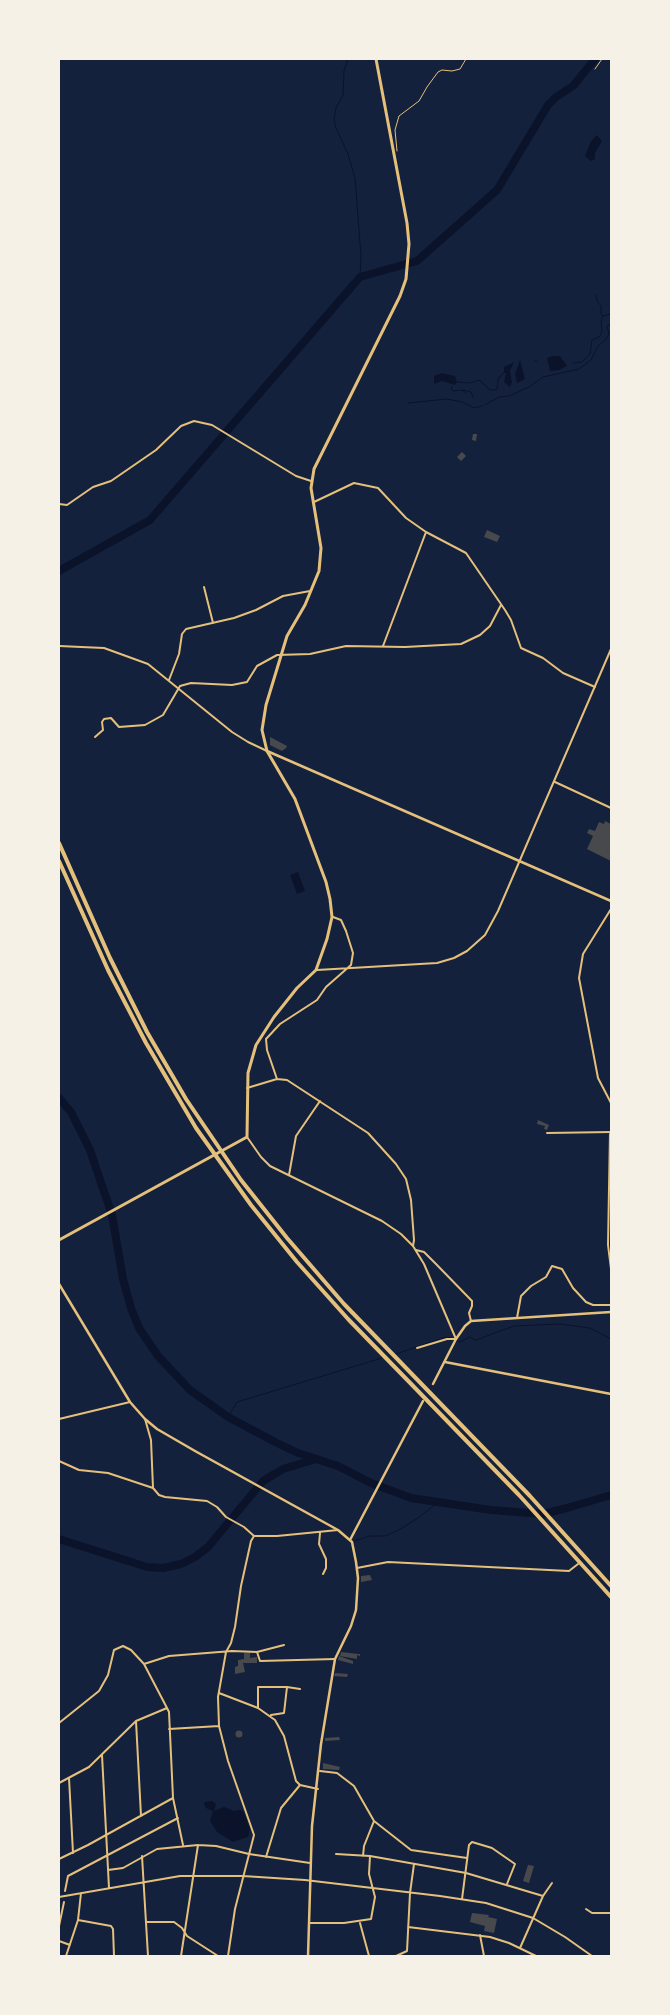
<!DOCTYPE html>
<html>
<head>
<meta charset="utf-8">
<style>
  body { margin:0 }
  #map { position:relative; width:670px; height:2015px; overflow:hidden; background:#14213d; font-family:Inter,sans-serif }
  canvas { display:block }
  .frame { position:absolute; inset:0; border:60px solid #f6f1e7; pointer-events:none }
</style>
</head>
<body>
<div id="map">
<canvas width="670" height="2015"></canvas>
<div class="frame"></div>
</div>
<script>
const context = document.querySelector('canvas').getContext('2d');
context.lineJoin = 'round';
function fill(path, color) { context.fillStyle = color; context.fill(path, 'evenodd'); }
const toPath = rows => new Path2D(rows.map(r => 'M' + r).join(''));
function trace(path, color, width, dash) { context.strokeStyle = color; context.lineWidth = width; context.lineCap = dash ? 'butt' : 'round'; context.setLineDash(dash || []); context.stroke(path); }
fill(toPath([
  [597,135,602,141,595,153,595,159,591,161,585,156,591,141],
  [552,356,560,356,567,366,559,370,550,371,547,358],
  [520,360,525,379,517,383,515,374],
  [514,362,510,371,512,382,510,387,504,382,506,373,504,373,498,380,498,378,504,372,504,367],
  [442,373,455,376,457,382,455,385,442,381,434,384,434,376],
  [298,872,305,891,297,894,290,875],
  [212,1801,216,1804,214,1811,224,1807,234,1811,239,1810,243,1811,250,1829,248,1837,233,1842,217,1832,210,1821,213,1811,206,1808,204,1804,205,1802]
]), '#0b132b');
trace(toPath([
  [348,59,344,71,343,95,336,108,334,120,336,128,348,154,355,178,361,256,360,277],
  [596,295,597,301,601,306,601,314,603,316],
  [535,361,537,360],
  [573,363,582,362,590,354,592,340,599,337,602,332,601,321,603,316,611,314],
  [457,382,470,383,479,380,490,390,494,390,497,389,498,380],
  [452,386,451,389,454,391,462,390,466,393],
  [463,390,471,392,473,397],
  [408,403,447,399,462,402,474,408,482,406],
  [485,405,499,397,509,396,529,387,543,377,579,369,591,360,598,346,607,338,609,334,607,326,611,324],
  [457,1341,460,1342,469,1337,476,1340,514,1326,560,1324,590,1328,611,1339],
  [396,1354,446,1337,451,1338],
  [228,1417,237,1402,382,1358],
  [354,1541,370,1536,385,1536,399,1530,418,1518,437,1503]
]), '#0b132b', 1);
trace(toPath([
  [59,571,150,520,360,277,417,261,497,190,548,105,556,97,573,86,595,59],
  [59,1098,71,1112,90,1150,112,1215,123,1279,131,1308,139,1328,158,1356,190,1390,228,1417,277,1443,298,1453,338,1466,371,1483,411,1498,491,1510,543,1514,567,1508,611,1495],
  [59,1539,147,1567,163,1568,181,1564,195,1557,208,1547,263,1481,283,1469,316,1459]
]), '#0b132b', 8);
fill(toPath([
  [473,434,477,434,476,441,472,440],
  [462,452,466,456,461,461,457,457],
  [487,530,500,536,497,542,484,537],
  [270,737,287,746,286,748,282,751,270,745],
  [605,821,611,824,611,861,587,849,593,836,587,833,589,829,595,831,599,822,604,824],
  [538,1120,549,1125,547,1130,544,1129,545,1126,537,1124],
  [370,1575,372,1580,361,1582,361,1576],
  [341,1652,358,1654,360,1654,360,1656,357,1655,357,1659,340,1656],
  [244,1653,250,1653,250,1658,257,1657,257,1663,243,1663,245,1672,235,1674,235,1667,238,1666,238,1660,244,1659],
  [339,1656,353,1661,353,1664,338,1660],
  [335,1673,348,1674,347,1677,334,1676],
  '235.5 1734a3.5 3.5 0 1 1 7 0a3.5 3.5 0 1 1-7 0Z',
  [339,1737,340,1740,325,1741,325,1738],
  [323,1763,340,1767,339,1770,323,1769],
  [528,1865,534,1866,529,1883,523,1881],
  [472,1913,489,1915,488,1917,497,1919,494,1933,484,1931,485,1926,470,1922]
]), '#48494c');
trace(toPath([
  [595,69,602,59],
  [397,151,395,130,399,116,419,101,427,87,438,72,442,70,452,71,460,69,466,59]
]), '#e5c07b', 1);
trace(toPath([
  [314,502,354,483,378,488,406,518,426,532,466,553,505,610,511,620,521,648,543,658,563,673,595,687],
  [59,504,67,505,93,487,111,481,156,450,181,426,194,421,212,425,296,476,311,481],
  [204,587,213,623],
  [59,646,104,648,148,664,232,732,248,742,267,751],
  [383,646,426,532],
  [169,680,179,654,182,634,186,629,234,618,256,610,283,596,310,591],
  [95,737,103,730,102,722,104,719,111,718,119,727,145,725,163,715,180,686,191,683,232,685,247,682,257,666,277,655,310,654,346,646,405,647,461,644,480,635,490,626,501,605],
  [555,782,611,808],
  [611,909,583,954,579,978,598,1078,611,1103],
  [317,970,437,963,454,958,467,951,485,935,498,911,611,649],
  [277,1079,267,1050,266,1039,280,1024,317,1000,326,987,351,965,353,953,346,931,341,920,333,917],
  [247,1088,277,1079,287,1080,368,1133,396,1164,406,1179,411,1200,414,1240,413,1246],
  [610,1132,608,1245,611,1269],
  [547,1133,611,1132],
  [247,1137,261,1157,270,1166,382,1221,401,1234,413,1246,424,1264,456,1339],
  [289,1175,296,1136,320,1101],
  [416,1250,424,1252,436,1264,472,1301,472,1306,469,1313,471,1321],
  [517,1318,521,1296,531,1286,546,1277,552,1266,562,1269,573,1288,586,1302,593,1305,611,1305],
  [417,1348,447,1339,456,1339],
  [59,1419,130,1402],
  [145,1419,151,1440,153,1488],
  [59,1461,79,1470,108,1473,153,1488,159,1495,165,1497,207,1501,217,1507,226,1517,244,1527,254,1536,277,1536,338,1530],
  [320,1533,319,1544,326,1559,326,1568,323,1574],
  [357,1568,388,1562,569,1571,578,1564],
  [257,1652,260,1661,335,1659],
  [144,1664,169,1656,232,1651,257,1652,284,1645],
  [287,1687,300,1689],
  [219,1693,258,1708,275,1720,284,1736,296,1781,300,1785,318,1789],
  [258,1708,258,1687,287,1687,284,1713,271,1715],
  [136,1721,141,1816],
  [59,1723,99,1691,108,1675,114,1650,123,1646,131,1650,144,1664,167,1708],
  [169,1729,219,1726],
  [102,1755,109,1888],
  [320,1771,337,1773,354,1786,374,1821,411,1850,467,1858],
  [69,1778,73,1853],
  [59,1783,89,1767,136,1721,167,1708,169,1712,173,1798,88,1845,59,1859],
  [173,1798,183,1845],
  [336,1854,370,1856,466,1873,543,1896],
  [142,1856,148,1956],
  [363,1856,364,1846,374,1821],
  [266,1857,281,1808,300,1785],
  [108,1870,123,1868,157,1849,198,1845,216,1846,249,1854,310,1863],
  [65,1891,68,1876,178,1818],
  [59,1897,180,1876,243,1876,305,1880,440,1896,486,1903,533,1918,565,1937,592,1956],
  [462,1899,469,1845,472,1842,492,1848,515,1864,507,1884],
  [586,1909,592,1913,611,1913],
  [78,1920,111,1926,113,1929,114,1956],
  [147,1922,174,1922,182,1928,187,1936,218,1956],
  [310,1923,344,1923,371,1919,375,1897,369,1874,370,1856],
  [360,1923,369,1956],
  [59,1926,64,1902],
  [408,1927,490,1937,509,1943,536,1956],
  [480,1935,484,1956],
  [59,1941,70,1945],
  [520,1948,543,1896,552,1883],
  [66,1956,78,1920,81,1893],
  [181,1956,198,1845],
  [228,1956,235,1909,254,1835,228,1761,219,1726,218,1697,226,1652,231,1643,235,1627,241,1586,251,1541,254,1536],
  [274,1956,279,1956],
  [396,1956,407,1951,410,1893,414,1864]
]), '#e5c07b', 2);
trace(toPath([
  [445,1362,611,1394]
]), '#e5c07b', 2.5);
trace(toPath([
  [267,751,611,901],
  [59,1284,130,1402,145,1419,157,1429,195,1451,338,1530,352,1542,356,1562,358,1578,356,1610,351,1626,335,1659,321,1744,312,1826,308,1956],
  [433,1384,456,1339,465,1326,471,1321,611,1312],
  [350,1540,423,1401]
]), '#e5c07b', 2.5);
trace(toPath([
  [59,1240,247,1137,248,1073,256,1045,274,1017,297,988,316,970,327,939,332,917,330,899,326,882,295,799,267,751,262,730,266,705,287,636,305,605,319,571,321,548,311,488,314,469,400,296,406,279,409,244,407,223,376,59]
]), '#e5c07b', 3);
trace(toPath([
  [59,843,110,958,147,1032,186,1099,241,1180,287,1238,344,1304,530,1496,611,1586],
  [59,861,108,970,146,1043,196,1128,251,1205,297,1262,348,1319,519,1495,611,1597]
]), '#e5c07b', 4);
</script>
</body>
</html>
